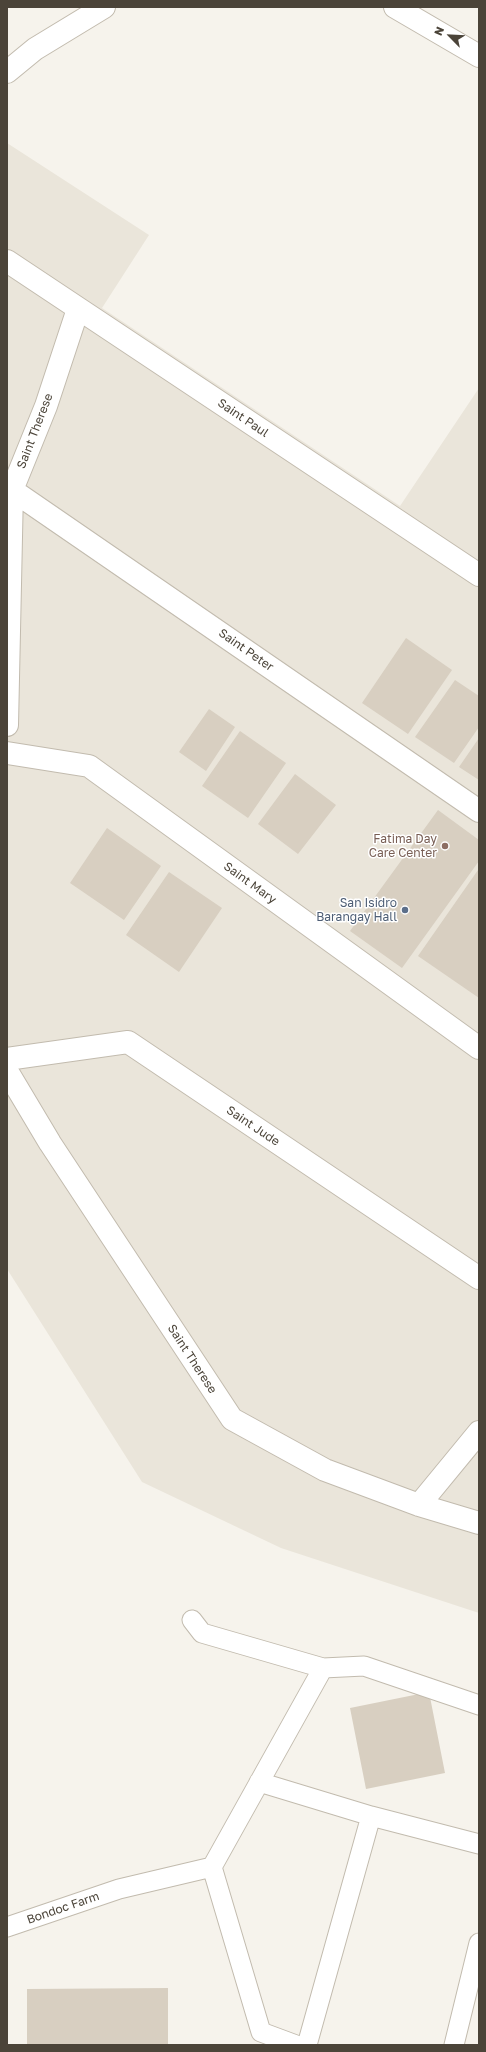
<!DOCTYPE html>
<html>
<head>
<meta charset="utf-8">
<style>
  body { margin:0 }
  #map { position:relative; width:486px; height:2052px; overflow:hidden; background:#f6f3ec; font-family:"Golos Text",sans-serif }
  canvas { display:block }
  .frame { position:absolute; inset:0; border:8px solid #4b4439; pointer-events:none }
  .north { position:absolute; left:430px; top:16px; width:40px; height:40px; -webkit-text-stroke:3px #fff; paint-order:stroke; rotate:294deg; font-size:11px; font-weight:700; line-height:16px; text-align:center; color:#4b4439 }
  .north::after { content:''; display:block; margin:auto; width:14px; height:18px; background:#4b4439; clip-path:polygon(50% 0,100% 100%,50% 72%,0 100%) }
</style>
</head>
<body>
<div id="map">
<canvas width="486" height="2052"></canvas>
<div class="frame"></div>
<div class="north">N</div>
</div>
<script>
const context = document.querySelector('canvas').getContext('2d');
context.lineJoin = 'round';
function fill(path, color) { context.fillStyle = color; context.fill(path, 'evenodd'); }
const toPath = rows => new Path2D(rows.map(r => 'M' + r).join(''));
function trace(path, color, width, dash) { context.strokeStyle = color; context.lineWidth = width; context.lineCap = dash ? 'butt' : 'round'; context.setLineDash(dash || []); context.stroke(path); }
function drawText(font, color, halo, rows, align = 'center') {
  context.font = font + ' "Golos Text",sans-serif'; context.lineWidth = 3; context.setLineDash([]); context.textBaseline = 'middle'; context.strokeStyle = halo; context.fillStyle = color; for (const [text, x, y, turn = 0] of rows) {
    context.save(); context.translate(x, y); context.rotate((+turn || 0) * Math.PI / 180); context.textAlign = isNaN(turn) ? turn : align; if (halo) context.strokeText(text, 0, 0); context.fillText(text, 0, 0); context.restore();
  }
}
fill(toPath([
  [7,143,149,235,102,308,400,506,479,388,479,1613,281,1548,142,1482,7,1269]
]), '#eae5da');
fill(toPath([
  [406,638,452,670,408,734,362,703],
  [455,680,479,696,479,727,454,763,415,737],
  [209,709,235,727,206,771,179,752],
  [240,731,286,763,248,818,202,786],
  [479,738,479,780,459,767],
  [295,774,336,805,298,854,258,824],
  [438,810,479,840,479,861,402,968,350,931],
  [107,828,161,866,124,920,70,883],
  [478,870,479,871,479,998,418,956],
  [169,872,222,908,179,972,126,935],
  [429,1692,445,1773,366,1789,350,1708],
  [168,1988,168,2045,27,2045,27,1989]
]), '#d8cfc1');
const lane = toPath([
  [192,1620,202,1633,323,1668],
  [259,1782,371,1816],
  [7,1927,119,1889,212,1867],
  [296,2045,261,2032,212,1867,323,1668,364,1666,479,1705],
  [307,2045,371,1816,479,1844],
  [454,2045,479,1943]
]);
const street = toPath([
  [395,7,479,56],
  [7,72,35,49,104,7],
  [7,261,479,575],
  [12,490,479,811],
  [7,725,12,490,46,406,78,309],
  [7,753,89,766,479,1048],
  [7,1059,128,1042,479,1278],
  [7,1071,50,1143,232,1419,325,1470,419,1505,479,1523],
  [419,1505,479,1432]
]);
trace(lane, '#c2bbae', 21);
trace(street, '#c2bbae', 24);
trace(lane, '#fff', 19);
trace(street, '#fff', 22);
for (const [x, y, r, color] of [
  [445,846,4,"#8d6e63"],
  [405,910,4,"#5c6f8a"]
]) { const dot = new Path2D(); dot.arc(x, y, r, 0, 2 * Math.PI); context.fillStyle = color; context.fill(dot); trace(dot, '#fff', 1.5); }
drawText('12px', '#4b4439', '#fff', [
  ["Saint Paul",243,418,34],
  ["Saint Therese",35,431,-69],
  ["Saint Peter",246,650,35],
  ["Saint Mary",250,883,36],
  ["Saint Jude",253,1126,34],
  ["Saint Therese",192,1359,57],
  ["Bondoc Farm",63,1908,-19]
]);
drawText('12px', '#785e54', '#fff', [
  ["Fatima Day",437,839],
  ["Care Center",437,853]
], 'right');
drawText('12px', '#4e5e75', '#fff', [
  ["San Isidro",397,903],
  ["Barangay Hall",397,917]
], 'right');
</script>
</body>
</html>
